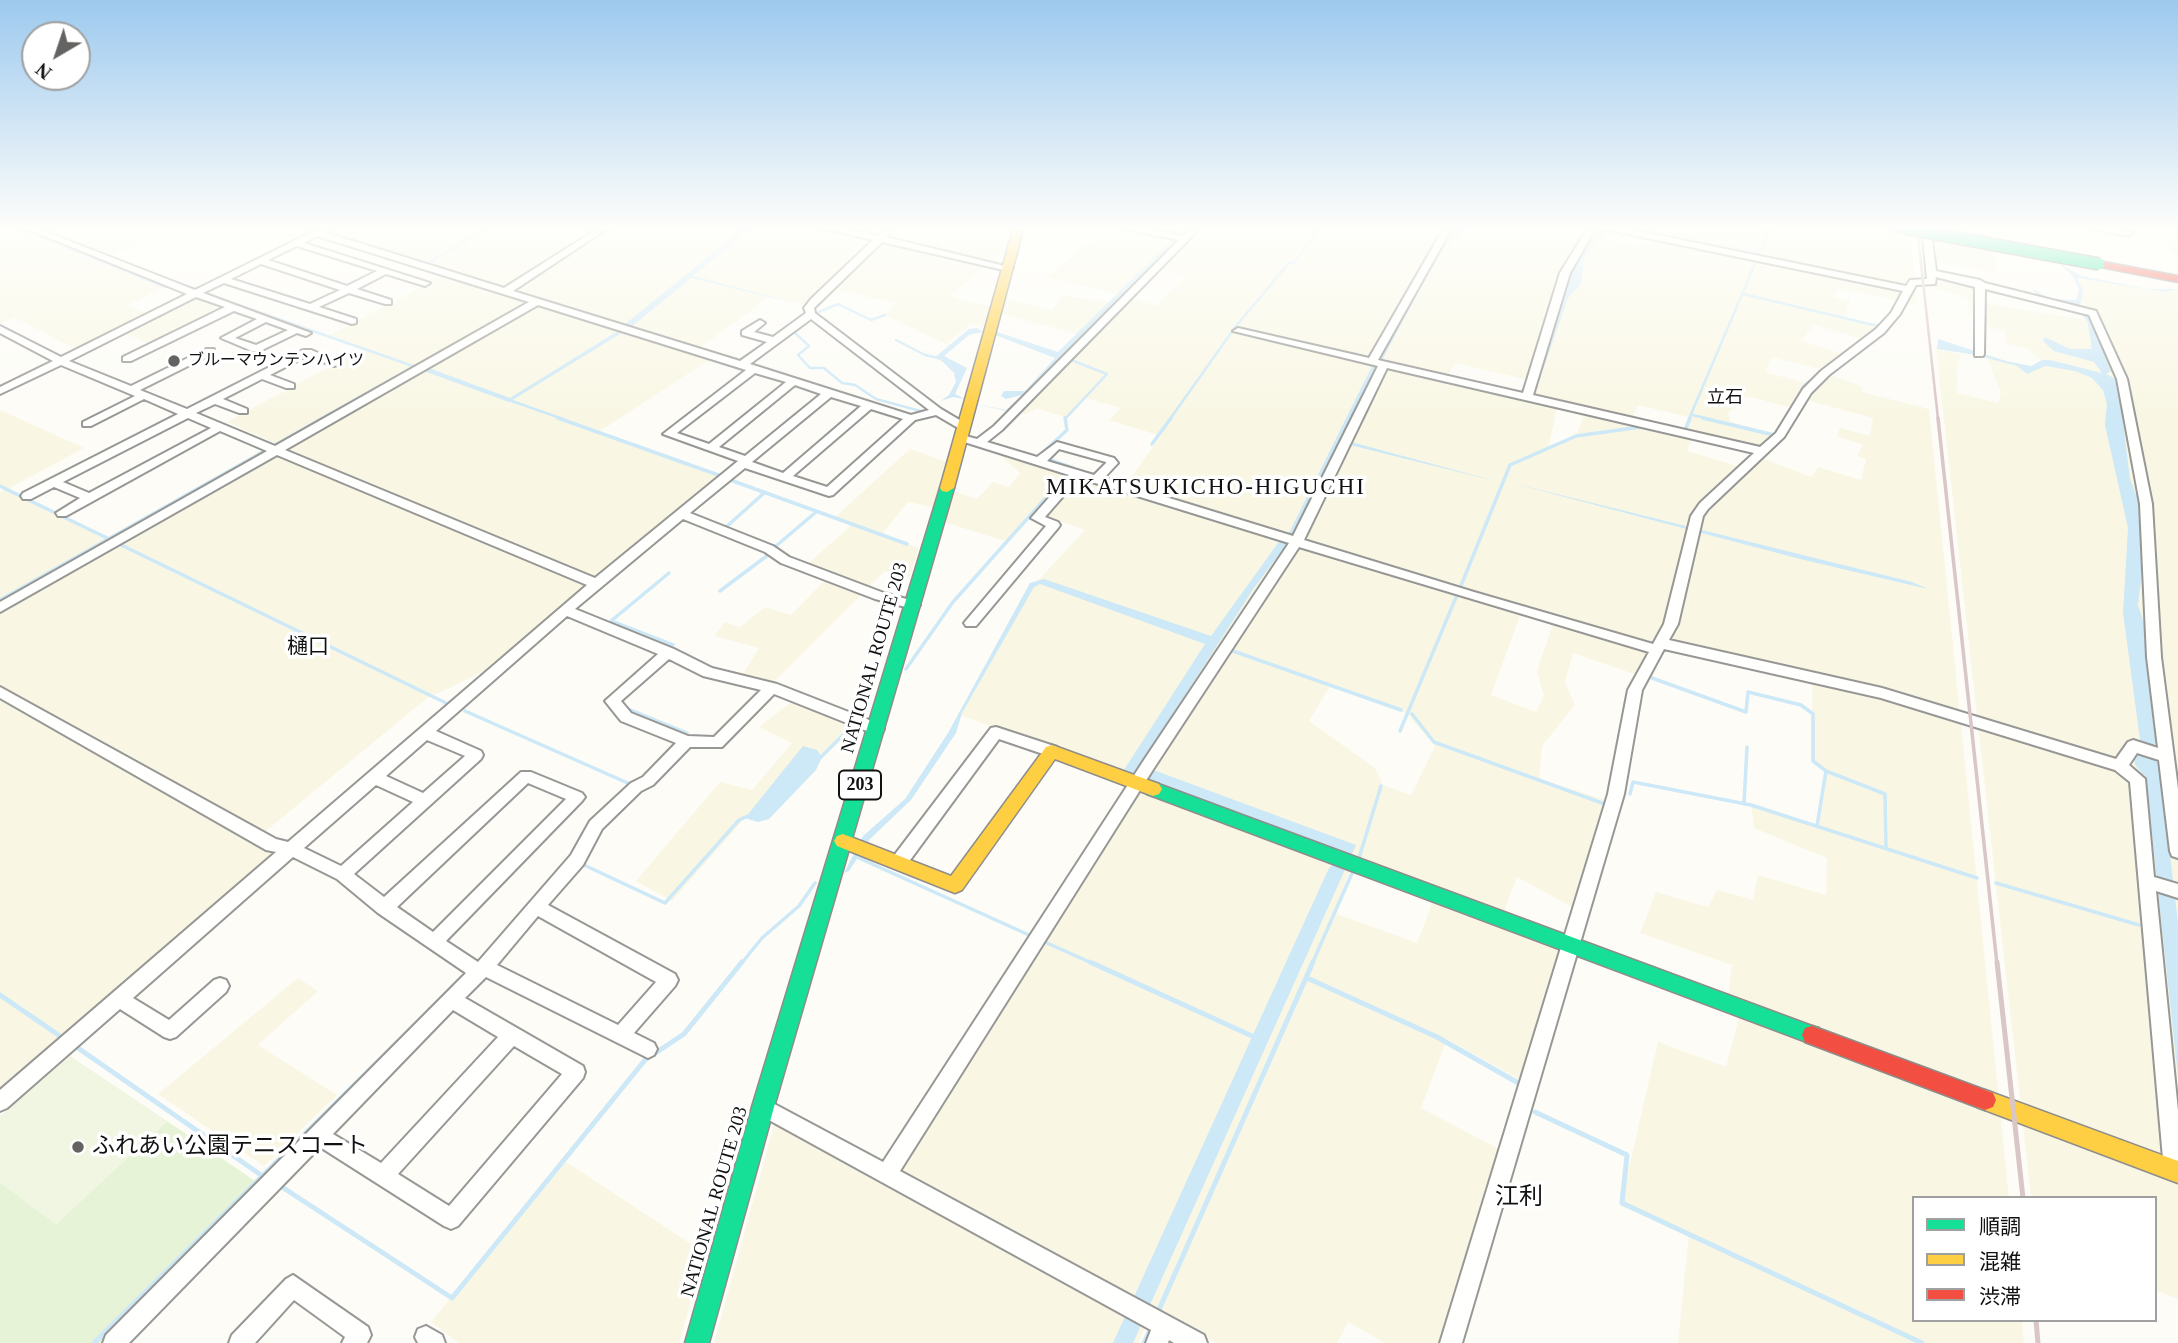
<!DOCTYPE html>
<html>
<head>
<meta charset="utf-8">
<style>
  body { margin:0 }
  #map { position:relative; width:2178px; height:1343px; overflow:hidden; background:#fdfcf7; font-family:"Times New Roman","Noto Sans JP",serif }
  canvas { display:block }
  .legend { position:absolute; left:1912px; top:1196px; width:245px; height:126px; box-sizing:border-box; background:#fff; border:2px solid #a0a0a0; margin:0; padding:9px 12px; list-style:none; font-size:21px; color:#111 }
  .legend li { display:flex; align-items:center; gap:14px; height:35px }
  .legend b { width:35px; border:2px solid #a0a0a0 }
  .north { position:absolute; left:21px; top:21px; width:70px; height:70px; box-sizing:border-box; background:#fff; border:2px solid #a0a0a0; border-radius:50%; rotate:219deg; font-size:19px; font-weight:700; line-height:28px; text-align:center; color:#111 }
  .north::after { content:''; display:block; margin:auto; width:24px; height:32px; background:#646362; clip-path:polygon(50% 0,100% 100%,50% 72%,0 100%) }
</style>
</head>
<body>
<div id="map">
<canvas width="2178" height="1343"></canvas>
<ul class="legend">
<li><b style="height:9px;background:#16e098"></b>順調</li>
<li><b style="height:9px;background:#ffcf43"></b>混雑</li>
<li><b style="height:9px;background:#f24e42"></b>渋滞</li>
</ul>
<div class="north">N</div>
</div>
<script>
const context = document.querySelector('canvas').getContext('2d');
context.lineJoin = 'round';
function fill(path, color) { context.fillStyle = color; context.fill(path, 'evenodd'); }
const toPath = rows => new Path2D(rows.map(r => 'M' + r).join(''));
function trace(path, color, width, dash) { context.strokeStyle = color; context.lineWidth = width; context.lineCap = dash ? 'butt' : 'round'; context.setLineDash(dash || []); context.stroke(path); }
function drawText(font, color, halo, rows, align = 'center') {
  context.font = font + ' "Times New Roman","Noto Sans JP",serif'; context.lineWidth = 7; context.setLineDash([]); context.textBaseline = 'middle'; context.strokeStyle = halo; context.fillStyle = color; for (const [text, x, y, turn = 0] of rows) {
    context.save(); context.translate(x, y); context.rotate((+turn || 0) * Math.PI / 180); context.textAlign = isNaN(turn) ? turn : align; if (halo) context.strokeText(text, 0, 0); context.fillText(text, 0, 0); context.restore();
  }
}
fill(toPath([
  [1613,226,1769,226,1756,256]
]), '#f5f0f3');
fill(toPath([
  [0,226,81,226,57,237,78,245,121,228,116,226,235,226,188,246,161,236,109,256,171,283,127,306,157,316,196,297,226,309,150,344,115,329,75,349,14,317,0,324],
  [335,226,960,226,1011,237,1007,250,949,296,992,307,984,326,971,324,946,344,885,315,895,303,825,287,806,305,769,297,695,351,712,358,597,433,721,476,497,665,426,699,255,840,280,853,0,1091,0,492,4,490,0,487,0,410,84,448,6,490,108,538,275,443,227,422,364,348,330,335,450,272,321,232],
  [1108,226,1612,226,1603,238,1639,246,1648,233,1756,256,1769,226,1879,226,1911,232,1916,305,1838,288,1833,297,1850,301,1844,317,1879,325,1862,339,1814,325,1801,341,1843,354,1820,369,1772,357,1765,372,1816,386,1828,374,1863,387,1861,392,1929,409,2009,1198,1914,1198,1914,1320,2022,1320,2024,1343,1678,1343,1689,1234,1620,1206,1658,1042,1726,1067,1743,1003,1728,996,1732,965,1640,933,1656,892,1708,907,1717,890,1753,900,1758,875,1826,895,1827,858,1754,828,1751,805,1817,826,1826,771,1813,761,1812,676,1657,640,1634,674,1573,653,1565,682,1575,705,1542,746,1539,779,1609,801,1576,909,1517,877,1500,921,1562,946,1524,1082,1447,1039,1421,1108,1499,1149,1441,1343,1385,1343,1348,1322,1337,1343,1216,1343,1153,1309,1138,1343,714,1343,779,1107,900,1170,1134,779,958,714,1031,588,1085,530,1032,511,1005,541,944,522,952,491,977,499,993,482,1009,487,1020,473,998,453,1002,447,1126,484,1161,436,1109,420,1121,408,1086,398,1067,418,1037,408,1026,414,1009,408,1081,335,1002,314,1006,299,1053,310,1062,295,1113,303,1119,295,1047,277],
  [1149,266,1185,276,1156,306,1120,295],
  [1456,363,1536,382,1531,396,1631,419,1638,405,1689,417,1684,431,1757,449,1776,434,1731,422,1728,413,1747,396,1800,410,1807,400,1873,418,1870,436,1840,428,1837,436,1863,445,1857,456,1866,459,1861,480,1818,467,1812,477,1753,455,1741,467,1687,451,1692,438,1585,413,1576,436,1549,446,1557,407,1446,377],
  [1523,608,1555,618,1537,671,1544,696,1536,712,1491,695],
  [1330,686,1406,713,1435,746,1411,795,1383,785,1375,768,1309,721],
  [1352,865,1434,899,1417,943,1334,913],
  [1961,226,2067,226,2061,231,2042,228,2040,239],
  [2134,226,2178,226,2178,254,2172,253,2168,243,2133,234],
  [1930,235,1994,247,1997,274,1933,261],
  [2073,274,2150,290,2178,290,2178,1299,2155,1290,2155,1198,2031,1198,1936,349,1962,355,1958,362,1957,393,1998,403,2001,393,1987,357,2031,367,2047,364,2028,349,2006,344,2005,331,1982,325,1979,312,1969,308,1968,298,1935,289,1935,275,1982,285,1982,303,2086,320,2076,307,2081,291],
  [910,449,947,462,933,507,908,502,881,535,919,548,909,578,885,571,773,683,743,674,759,648,714,636,725,622,740,627,765,607,791,615,830,575,805,566,852,525,834,518],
  [790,703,850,724,818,760,745,818,672,901,636,881,720,782,752,790,792,743,759,727],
  [298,978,318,991,258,1045,337,1095,264,1166,158,1094],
  [563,1160,705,1253,679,1343,459,1343,431,1322]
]), '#f9f7e4');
fill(toPath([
  [167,1121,258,1183,100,1343,0,1343,0,1182,56,1224]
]), '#e7f3d7');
fill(toPath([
  [70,1056,167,1121,56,1224,0,1182,0,1116]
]), '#f0f6e1');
fill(toPath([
  [746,226,754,226,693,276,802,305,691,278,630,328,624,325],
  [1186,226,1193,226,1024,397,1007,411,975,404,1006,410,1022,395,1006,399,1001,396,1004,391,1025,391,1055,358,995,335,997,332,1058,352],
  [1454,226,1467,226,1460,236,1447,244,1426,278,1340,439,1499,482,1338,442,1295,533,1254,588,1140,765,1356,845,1133,1343,1113,1343,1292,949,1329,868,1339,860,1124,770,1205,644,1040,584,1034,587,962,713,956,733,911,800,870,839,849,871,844,873,863,836,905,799,948,733,1030,583,1044,579,1211,636,1278,543,1290,531,1375,360],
  [1602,226,1609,226,1584,258,1581,284,1568,298,1537,387,1533,386,1570,273],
  [2060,264,2082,276,2148,289,2178,289,2165,292,2077,278,2083,291,2080,305,2087,312,2111,371,2106,374,2118,380,2130,479,2139,502,2144,555,2138,605,2145,626,2156,742,2151,749,2159,760,2178,923,2178,1077,2146,778,2135,765,2134,756,2141,747,2123,613,2128,528,2105,425,2107,404,2103,390,2092,378,2075,371,2045,366,2027,374,2017,366,1976,355,1937,349,1938,339,2006,361,2031,366,2042,360,2050,360,2102,373,2094,362,2054,351,2043,341,2045,337,2070,349,2092,349,2088,324,2079,307,2040,298,2032,288,2050,299,2076,300,2079,290,2073,277],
  [977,328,983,332,969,335,944,356,967,368,955,394,965,399,953,397,941,401,949,395,956,382,954,373,942,361,934,358,969,329],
  [621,329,625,331,509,402,421,370,426,367,510,398],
  [1508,482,1912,582,1928,589,1804,560],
  [803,746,817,750,822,757,816,770,769,819,758,822,745,818]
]), '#cde8f7');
trace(toPath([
  [13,226,165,287],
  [1758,256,1771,226],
  [430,262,491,226],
  [180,284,198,289],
  [207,294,413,366],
  [1743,294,1878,326,1867,336],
  [819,312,838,304,871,320,885,315],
  [796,330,794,332,809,346,798,355,810,368,824,368,842,383,855,385,876,399,924,412,930,409],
  [896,340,925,355,939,358],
  [509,400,563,419],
  [1796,401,1803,386,1839,358],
  [1692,415,1710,419],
  [320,419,413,367,419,367],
  [1065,419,1107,374,1071,360],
  [1170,419,1236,326,1289,263,1294,263,1321,226],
  [1689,419,1757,259]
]), '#cde8f7', 2.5);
trace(toPath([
  [558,418,721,476],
  [1065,418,1067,430,1039,456,1073,468],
  [1703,418,1774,435,1781,425],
  [1685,430,1690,418],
  [1152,444,1171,418],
  [733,481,907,544],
  [0,486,107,538],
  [725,528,764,493],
  [117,543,446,703],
  [776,546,816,512],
  [669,573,611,621,673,645],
  [1460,588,1510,465,1576,436,1641,427],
  [720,591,768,555],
  [0,600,323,418],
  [1230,650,1401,710],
  [906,669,953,602,1068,473],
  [1652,678,1746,712,1748,692,1801,705,1813,714,1813,761,1826,771,1885,794,1886,848],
  [624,696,621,706,687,733],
  [465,711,630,784],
  [1412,714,1434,742,1602,803],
  [1400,731,1457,595],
  [820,758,850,728],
  [1630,794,1633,782,1751,805,1977,878],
  [1744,804,1747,747],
  [1817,826,1826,771],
  [577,844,589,824],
  [859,858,1029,935],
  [1359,858,1381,786],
  [584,865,665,903,739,820,748,816],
  [1996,883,2139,925],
  [1047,943,1094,964],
  [741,964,762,938,799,906,815,883],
  [1312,964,1353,871]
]), '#cde8f7', 3.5);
trace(toPath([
  [1090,962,1252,1036],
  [1307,978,1437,1037,1520,1084],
  [0,995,60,1036],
  [78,1048,261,1175],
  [1535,1112,1627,1155,1622,1203,1922,1343],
  [282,1187,452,1298,645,1060,684,1034,742,962],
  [1158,1312,1313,962],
  [94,1343,458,982],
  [1144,1343,1152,1326]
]), '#cde8f7', 5);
const street = toPath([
  [20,226,31,226,195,290,324,226,334,226,324,232,504,288,602,226,611,226,513,291,740,361,767,342,742,335,742,331,760,320,765,323,754,332,773,337,806,313,804,308,811,299,873,240,821,228,820,226,834,226,878,236,888,226,897,226,886,237,1013,268,1008,271,882,242,814,308,815,313,941,409,968,425,968,429,960,429,936,415,915,420,833,495,829,496,745,468,690,513,773,546,789,557,884,593,918,602,920,605,918,608,913,609,875,599,781,563,765,552,683,519,575,609,674,649,712,668,777,684,882,725,884,729,882,733,877,734,872,733,774,694,722,747,690,747,653,785,641,791,602,829,583,865,548,905,675,974,678,980,675,986,634,1033,654,1043,657,1049,654,1055,648,1058,486,977,465,998,583,1066,585,1072,583,1078,458,1226,451,1229,444,1226,320,1147,129,1343,103,1343,106,1335,466,973,378,913,337,879,293,857,133,998,169,1020,214,980,220,978,226,980,229,986,226,992,176,1037,170,1039,164,1037,120,1009,7,1108,0,1111,0,1090,276,852,266,850,0,698,0,687,276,839,288,842,587,585,277,455,0,612,0,602,267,451,220,431,66,516,58,516,56,513,80,498,54,487,31,499,23,499,21,496,23,493,178,414,144,399,91,426,83,426,83,422,135,396,61,365,0,394,0,387,53,361,0,333,0,326,61,357,187,294,20,226],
  [317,236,529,302,275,446,196,413,215,404,239,413,247,413,247,409,223,399,262,379,286,388,294,388,294,384,270,375,307,356,334,366,338,365,338,361,311,350,303,350,187,409,140,390,214,353,214,349,206,349,131,386,69,361,196,297,225,307,123,357,123,361,131,361,234,311,257,319,221,338,252,351,260,351,297,333,306,336,311,333,203,293,224,283,352,324,356,323,356,319,319,307,349,293,385,304,391,304,391,300,357,289,386,274,425,286,430,283,304,243,317,236],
  [297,246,377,271,347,286,268,260,297,246],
  [261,264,340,290,310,304,231,279,261,264],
  [538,305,746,370,663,434,738,461,595,578,285,450,538,305],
  [811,319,929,410,911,415,750,364,811,319],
  [266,322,288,330,256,345,235,338,266,322],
  [755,373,786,382,709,444,677,433,755,373],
  [795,385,821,394,745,456,719,447,795,385],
  [831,397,861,406,783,473,752,462,831,397],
  [871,409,903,419,827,487,793,476,871,409],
  [188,418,211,428,89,493,63,482,188,418],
  [567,616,658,654,605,701,621,721,676,743,643,777,631,783,590,821,571,855,478,962,446,941,582,801,585,797,582,793,531,772,521,772,384,897,354,874,481,759,483,755,481,751,436,731,567,616],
  [669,659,703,676,761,690,714,737,688,736,631,713,621,701,669,659],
  [427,740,465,756,423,793,386,776,427,740],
  [528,783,566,799,433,932,397,907,528,783],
  [376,785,413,802,341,866,304,848,376,785],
  [538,916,656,982,618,1025,497,965,538,916],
  [453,1010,498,1037,381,1163,333,1134,453,1010],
  [514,1046,562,1074,449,1206,398,1174,514,1046],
  [1121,226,1136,226,1183,236,1193,226,1202,226,1002,430,987,442,1037,457,1057,442,1114,458,1118,463,1104,478,1293,536,1378,366,1233,331,1238,328,1369,358,1445,226,1453,226,1378,360,1523,393,1560,273,1589,226,1597,226,1570,273,1533,395,1760,447,1776,433,1803,389,1821,371,1876,329,1891,313,1903,291,1603,229,1599,226,1614,226,1906,286,1910,280,1927,279,1922,226,1930,226,1936,271,1980,280,1985,283,2096,311,2127,379,2152,504,2161,657,2178,789,2178,858,2172,856,2170,851,2159,760,2137,753,2129,765,2145,779,2154,877,2178,884,2178,898,2156,891,2178,1111,2178,1178,2174,1180,2167,1177,2164,1170,2130,782,2115,770,1881,698,1664,649,1642,690,1624,794,1462,1343,1440,1343,1608,794,1628,690,1649,652,1299,547,1154,768,900,1171,1204,1335,1207,1343,1174,1343,1169,1340,1168,1343,1146,1343,1151,1330,758,1114,755,1108,758,1102,765,1099,883,1162,1144,760,1289,543,1079,478,1045,517,1058,522,1060,525,1058,528,976,626,966,626,964,623,1046,526,1031,518,1069,475,958,440,956,438,962,435,977,439,994,426,1179,240,1125,229,1121,226],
  [1936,277,1975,287,1975,356,1983,356,1984,354,1985,289,2089,315,2117,379,2140,504,2147,657,2158,748,2133,740,2128,742,2116,759,1882,688,1669,640,1678,624,1703,516,1708,509,1784,437,1811,393,1829,375,1884,333,1900,314,1916,285,1935,284,1936,277],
  [1387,368,1754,453,1700,503,1691,516,1664,624,1653,644,1474,592,1304,540,1387,368],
  [1059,449,1106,462,1106,463,1094,475,1047,461,1059,449],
  [2088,226,2104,226,2133,233,2129,236,2092,229,2088,226],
  [996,727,1057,747,1059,751,1057,755,1052,757,999,739,905,867,899,869,893,867,891,862,893,857,991,728,996,727],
  [293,1275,368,1327,371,1335,367,1343,342,1343,345,1337,294,1300,255,1343,229,1343,232,1335,286,1279,293,1275],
  [426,1326,442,1335,445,1343,418,1343,415,1337,418,1329,426,1326]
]);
const fast = toPath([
  [947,484,954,488,774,1107,709,1343,685,1343,752,1107,940,488,947,484],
  [1153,782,1812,1026,1819,1028,1822,1035,1819,1042,1812,1044,1147,794,1144,789,1147,784,1153,782]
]);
const slow = toPath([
  [1014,226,1024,226,954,488,947,492,942,491,940,488,1014,226],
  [1052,745,1159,784,1162,789,1159,794,1153,796,1055,759,962,890,955,893,837,846,834,841,837,836,843,834,951,876,1046,747,1052,745],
  [1985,1090,2178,1161,2178,1183,1977,1107,1974,1100,1977,1093,1985,1090]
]);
const jam = toPath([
  [2099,261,2178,276,2178,282,2095,266,2095,262,2099,261],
  [1812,1026,1993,1093,1996,1100,1993,1107,1985,1110,1805,1042,1802,1035,1805,1028,1812,1026]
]);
trace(street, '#979795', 4);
trace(fast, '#8e8d8b', 3);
trace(slow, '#8e8d8b', 3);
trace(jam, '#8e8d8b', 3);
fill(street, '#fffffe');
fill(fast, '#16e098');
fill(slow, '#ffcf43');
fill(jam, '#f24e42');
trace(toPath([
  [1917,226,1938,419]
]), '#d9c6c7', 2.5);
trace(toPath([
  [1938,418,1997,964]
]), '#d9c6c7', 3.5);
trace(toPath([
  [1997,962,2023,1198],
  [2036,1320,2038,1343]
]), '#d9c6c7', 5);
const fastBridge = toPath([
  [1893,226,2099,264]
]);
trace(fastBridge, '#858482', 14, []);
trace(fastBridge, '#16e098', 11);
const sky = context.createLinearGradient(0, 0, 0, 414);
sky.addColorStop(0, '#9dc9ee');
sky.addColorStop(0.55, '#fefefb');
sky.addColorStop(1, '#fefefb00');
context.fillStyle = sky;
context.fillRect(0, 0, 2178, 414);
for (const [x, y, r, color] of [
  [174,361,7,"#646362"],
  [78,1147,7,"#646362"]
]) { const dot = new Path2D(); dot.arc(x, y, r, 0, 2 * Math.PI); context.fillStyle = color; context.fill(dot); trace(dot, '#fff', 2.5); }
drawText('16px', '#111', '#fff', [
  ["ブルーマウンテンハイツ",188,361]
], 'left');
drawText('18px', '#111', '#fff', [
  ["立石",1725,398]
]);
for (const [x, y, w] of [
  [860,785,42]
]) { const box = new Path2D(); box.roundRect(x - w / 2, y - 14.5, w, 29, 5); context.fillStyle = '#fff'; context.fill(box); trace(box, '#111', 2); }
drawText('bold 18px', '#111', null, [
  ["203",860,785]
]);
drawText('19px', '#111', '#fff', [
  ["NATIONAL ROUTE 203",875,658,-74],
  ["NATIONAL ROUTE 203",715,1202,-74]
]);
drawText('21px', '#111', '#fff', [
  ["樋口",308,647]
]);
context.letterSpacing = '2px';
drawText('23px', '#111', '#fff', [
  ["MIKATSUKICHO-HIGUCHI",1206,488]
]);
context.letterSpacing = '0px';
drawText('23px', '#111', '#fff', [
  ["ふれあい公園テニスコート",92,1147]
], 'left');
drawText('24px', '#111', '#fff', [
  ["江利",1519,1198]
]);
</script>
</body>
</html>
